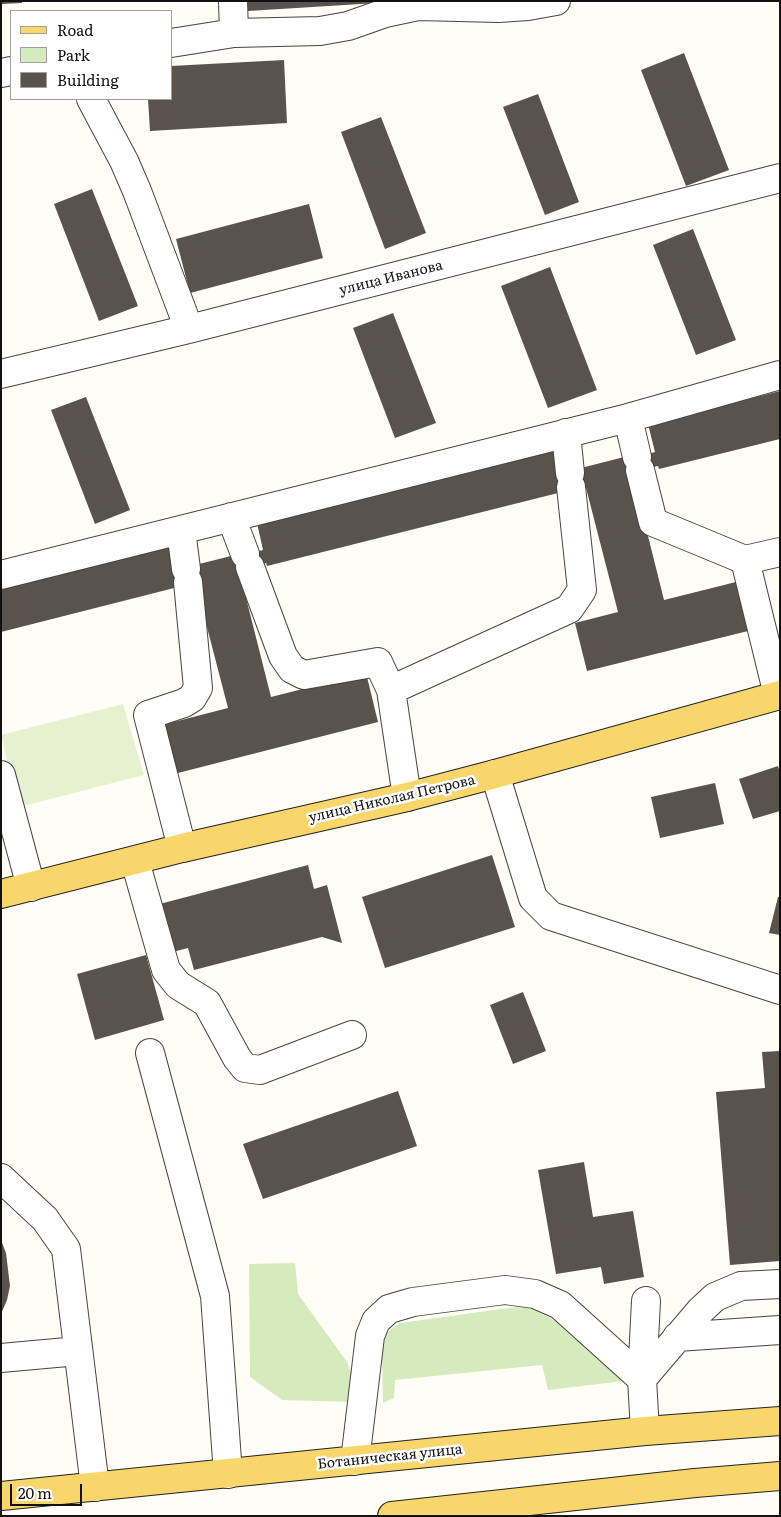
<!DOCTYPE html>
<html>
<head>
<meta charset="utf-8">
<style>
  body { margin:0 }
  #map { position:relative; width:781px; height:1517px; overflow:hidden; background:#fffdf5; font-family:Literata,serif }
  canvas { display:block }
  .frame { position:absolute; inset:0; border:2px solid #111; pointer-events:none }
  .legend { position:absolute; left:10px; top:10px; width:162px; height:90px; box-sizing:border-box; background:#fff; border:1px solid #a0a0a0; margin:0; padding:6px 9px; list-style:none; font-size:15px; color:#111 }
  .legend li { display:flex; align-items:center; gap:10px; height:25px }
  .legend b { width:25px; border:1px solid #a0a0a0 }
  .scale { position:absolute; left:10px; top:1484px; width:72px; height:22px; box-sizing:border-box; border:2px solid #111; border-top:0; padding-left:6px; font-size:15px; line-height:18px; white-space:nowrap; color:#111; -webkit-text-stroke:4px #fff; paint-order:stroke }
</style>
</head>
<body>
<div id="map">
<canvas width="781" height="1517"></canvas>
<div class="frame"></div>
<ul class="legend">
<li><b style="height:6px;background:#f9d66b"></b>Road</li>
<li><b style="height:14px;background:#d5ebbd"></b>Park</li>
<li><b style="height:14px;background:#5a524d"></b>Building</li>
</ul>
<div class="scale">20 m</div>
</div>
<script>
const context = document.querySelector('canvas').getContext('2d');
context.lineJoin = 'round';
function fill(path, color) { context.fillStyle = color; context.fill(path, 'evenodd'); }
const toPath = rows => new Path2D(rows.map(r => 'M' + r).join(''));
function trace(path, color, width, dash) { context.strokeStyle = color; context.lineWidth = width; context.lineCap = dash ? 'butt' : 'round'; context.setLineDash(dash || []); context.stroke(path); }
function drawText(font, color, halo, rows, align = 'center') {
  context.font = font + ' Literata,serif'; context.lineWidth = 5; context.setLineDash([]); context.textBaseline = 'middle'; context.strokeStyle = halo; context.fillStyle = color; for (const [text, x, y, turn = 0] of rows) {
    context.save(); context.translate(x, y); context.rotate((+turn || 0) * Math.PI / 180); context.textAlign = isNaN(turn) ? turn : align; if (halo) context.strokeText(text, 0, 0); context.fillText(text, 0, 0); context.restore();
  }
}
fill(toPath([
  [295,1263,298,1294,347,1362,351,1373,352,1402,282,1400,250,1377,249,1264],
  [516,1307,528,1307,556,1321,580,1340,624,1381,548,1390,542,1365,395,1380,394,1398,383,1403,382,1352,383,1341,386,1334,391,1329,400,1323]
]), '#d5ebbd');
fill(toPath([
  [123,704,144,775,19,807,1,735]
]), '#e6f2cf');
fill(toPath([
  [1,1,22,1,22,3,1,4],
  [248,1,377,1,377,3,248,11],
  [684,53,729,170,686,186,641,70],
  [284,60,287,123,150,131,148,99,171,99,171,66],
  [538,94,579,202,545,215,503,107],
  [381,117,426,233,385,249,341,132],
  [92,189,138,306,99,321,54,204],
  [309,204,323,258,190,293,176,239],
  [693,229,736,340,696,355,653,245],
  [550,267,597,390,548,408,501,286],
  [393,313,436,423,395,438,353,328],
  [780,391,780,439,659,469,658,466,632,472,664,600,736,582,748,631,587,671,575,623,618,612,585,484,565,489,566,491,267,566,266,563,239,570,271,697,366,673,378,722,170,775,158,726,228,708,195,581,182,586,1,632,1,583,170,540,191,566,235,555,236,557,263,550,257,523,555,448,581,468,628,456,629,459,655,452,648,424],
  [86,397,130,510,95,524,51,410],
  [778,766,780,773,780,811,753,819,739,779],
  [715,783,724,824,660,838,651,797],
  [492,855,515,927,385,968,362,897],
  [308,865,314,889,327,885,342,943,322,937,194,970,188,948,165,954,152,906],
  [778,897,780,897,780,935,769,933],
  [146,955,164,1020,95,1040,77,974],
  [523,992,546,1051,513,1064,490,1005],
  [780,1051,780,1261,730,1265,716,1092,765,1088,762,1052],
  [398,1091,417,1146,263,1199,243,1144],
  [584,1162,593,1217,633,1211,644,1277,604,1284,601,1267,556,1274,538,1170],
  [1,1240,6,1253,10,1286,7,1300,1,1314]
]), '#5a524d');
const minor = toPath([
  [233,1,234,33],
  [171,43,234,33,320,31,348,26,385,13,418,6,499,8,528,6,556,1],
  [1,73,11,71],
  [91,99,124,161,137,191,189,329],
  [1,374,189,329,780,178],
  [628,418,637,457],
  [566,433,570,473],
  [640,470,653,522,745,560,778,695],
  [231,517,245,554],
  [181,530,186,569],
  [745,560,780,552],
  [250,567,283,656,292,669,304,675,378,662,391,690,407,797],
  [1,575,628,418,780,375],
  [391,690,569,609,582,590,571,487],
  [495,774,533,898,551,916,780,990],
  [1,775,31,887],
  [182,848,148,715,184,703,192,698,198,688,188,582],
  [135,861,166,970,178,985,207,1003,237,1058,245,1068,260,1070,352,1035],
  [150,1053,215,1296,228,1474],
  [1,1178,45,1219,66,1249,95,1487],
  [677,1337,780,1330],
  [1,1358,78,1351],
  [642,1379,700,1311,715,1297,741,1286,780,1284],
  [645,1431,642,1379,646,1301],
  [355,1461,370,1336,376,1321,389,1309,413,1302,505,1290,535,1294,560,1305,642,1379]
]);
const major = toPath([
  [1,894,182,848,407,797,495,774,780,695],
  [1,1496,645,1431,780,1421],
  [392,1516,695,1483,780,1476]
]);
trace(minor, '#444', 30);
trace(major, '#222', 30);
trace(minor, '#fff', 28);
trace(major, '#f9d66b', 28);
drawText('14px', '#111', '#fff', [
  ["улица Иванова",391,278,-14],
  ["улица Николая Петрова",392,799,-13],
  ["Ботаническая улица",390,1457,-6]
]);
</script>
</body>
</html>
